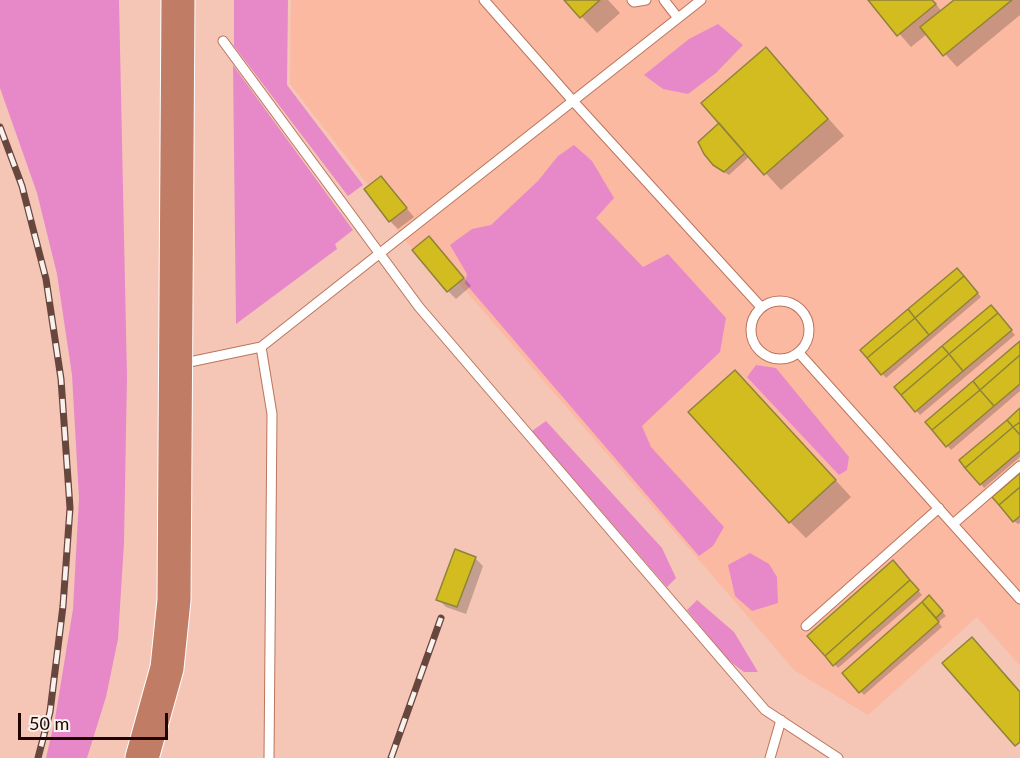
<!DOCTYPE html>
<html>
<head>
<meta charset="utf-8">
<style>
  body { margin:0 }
  #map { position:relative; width:1020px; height:758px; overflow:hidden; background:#f5c6b6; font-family:Lato,sans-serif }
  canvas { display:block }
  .scale { position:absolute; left:18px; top:713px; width:150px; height:27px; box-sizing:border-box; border:3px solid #1e0500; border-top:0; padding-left:8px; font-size:18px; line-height:21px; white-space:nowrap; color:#1e0500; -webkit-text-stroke:4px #f9f1ee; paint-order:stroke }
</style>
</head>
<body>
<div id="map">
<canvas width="1020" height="758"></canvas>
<div class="scale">50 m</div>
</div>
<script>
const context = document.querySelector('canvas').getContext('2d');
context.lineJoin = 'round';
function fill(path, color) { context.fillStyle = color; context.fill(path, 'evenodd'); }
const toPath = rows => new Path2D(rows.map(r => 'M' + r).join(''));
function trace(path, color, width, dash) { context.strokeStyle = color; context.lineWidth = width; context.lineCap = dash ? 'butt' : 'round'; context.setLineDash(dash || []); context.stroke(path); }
fill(toPath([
  [291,0,1020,0,1020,666,977,617,868,715,795,671,458,282,447,292,364,189,368,185,290,84]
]), '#fcb9a1');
fill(toPath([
  [0,0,119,0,127,377,124,543,118,639,106,697,87,758,46,758,55,719,73,609,79,498,72,375,57,274,37,193,0,88],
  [234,0,288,0,287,85,363,185,348,196,234,46],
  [718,24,743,45,716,73,688,94,663,89,644,75,689,39],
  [233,65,353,230,335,244,337,249,236,324],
  [574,145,592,161,614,198,596,218,643,267,668,254,726,318,720,352,642,426,651,447,724,527,713,546,699,556,465,283,467,274,450,245,472,229,491,225,538,181,558,156],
  [756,365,776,368,849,457,847,470,839,475,747,377],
  [546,421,662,548,676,578,667,587,532,431],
  [750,553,769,564,777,577,778,603,752,611,735,596,728,565],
  [697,600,734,632,758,672,744,672,728,660,687,610]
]), '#e789c8');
fill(toPath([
  [566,0,608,0,620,13,597,33],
  [870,0,933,0,942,12,956,0,1020,0,1020,15,957,67,927,34,911,47],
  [766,49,844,136,781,190,750,156,729,175,719,169,721,124],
  [381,178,414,217,398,229,390,221],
  [437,246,471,286,456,299,448,291],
  [970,285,981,297,886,378,862,350],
  [1004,322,1015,335,920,415,896,387],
  [1020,343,1020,391,951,450,927,422],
  [751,388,851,497,806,538,790,522],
  [1020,410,1020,457,984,488,981,484],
  [1020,475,1020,523,1018,524,1014,521],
  [475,558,483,566,466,614,446,607,438,599],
  [905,575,922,595,838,668,809,636],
  [929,597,946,616,938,622,942,627,864,695,844,673]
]), '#0003');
const building = toPath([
  [564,0,600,0,580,18,564,0],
  [868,0,932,0,936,4,897,36,868,0],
  [954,0,1012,0,943,56,920,27,954,0],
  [766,47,828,119,764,175,701,103,766,47],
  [719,123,745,153,724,172,713,165,704,154,698,142,719,123],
  [381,176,407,208,389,222,364,189,381,176],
  [429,236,464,278,447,292,412,250,429,236],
  [957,268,964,276,915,318,908,309,957,268],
  [964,276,978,293,929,335,915,318,964,276],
  [991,305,998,313,949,354,942,346,991,305],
  [908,309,915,318,867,358,860,350,908,309],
  [998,313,1012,330,963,371,949,354,998,313],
  [915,318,929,335,881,375,867,358,915,318],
  [1020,341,1020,355,980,390,973,381,1020,341],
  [942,346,949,354,901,395,894,387,942,346],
  [949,354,963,371,915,412,901,395,949,354],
  [1020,355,1020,384,994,406,980,390,1020,355],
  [735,370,836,480,789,523,688,412,735,370],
  [973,381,980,390,932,430,925,422,973,381],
  [980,390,994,406,946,447,932,430,980,390],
  [1020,408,1020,422,1013,427,1007,420,1020,408],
  [1007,420,1013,427,965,468,959,460,1007,420],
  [1020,422,1020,435,1013,427,1020,422],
  [1013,427,1020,435,1020,451,980,485,965,468,1013,427],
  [1020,473,1020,487,999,505,992,497,1020,473],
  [1020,487,1020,516,1013,522,999,505,1020,487],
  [455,549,476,557,457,607,436,600,455,549],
  [893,560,910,580,825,656,807,636,893,560],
  [910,580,919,590,833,666,825,656,910,580],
  [929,595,943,611,936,618,922,602,929,595],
  [922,602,939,622,859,693,842,673,922,602],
  [972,637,1020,692,1020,742,1015,746,942,663,972,637]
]);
fill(building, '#d2bc20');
trace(building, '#8f8338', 1.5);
const lane = toPath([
  [484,0,573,101,761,307],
  [632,0,634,2,646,0],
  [664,0,678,18],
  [223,41,419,307,765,710,838,758],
  '751 330a29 29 0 1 1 58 0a29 29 0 1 1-58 0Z',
  [261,347,272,414,269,758],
  [799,353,1020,599],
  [180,364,261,347,701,0],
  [953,524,1020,466],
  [806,626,939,508],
  [770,758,781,720]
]);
const highway = toPath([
  [142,758,167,668,174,600,178,0]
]);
trace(lane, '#bb755b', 11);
trace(highway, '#fff', 35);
trace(lane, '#fff', 9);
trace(highway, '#c07c64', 33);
const rail = toPath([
  [0,127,22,186,46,279,61,379,70,508,63,606,50,712,38,758],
  [391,758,441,618]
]);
trace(rail, '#67463d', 7);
trace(rail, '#f9f1ee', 4.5, [14]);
</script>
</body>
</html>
